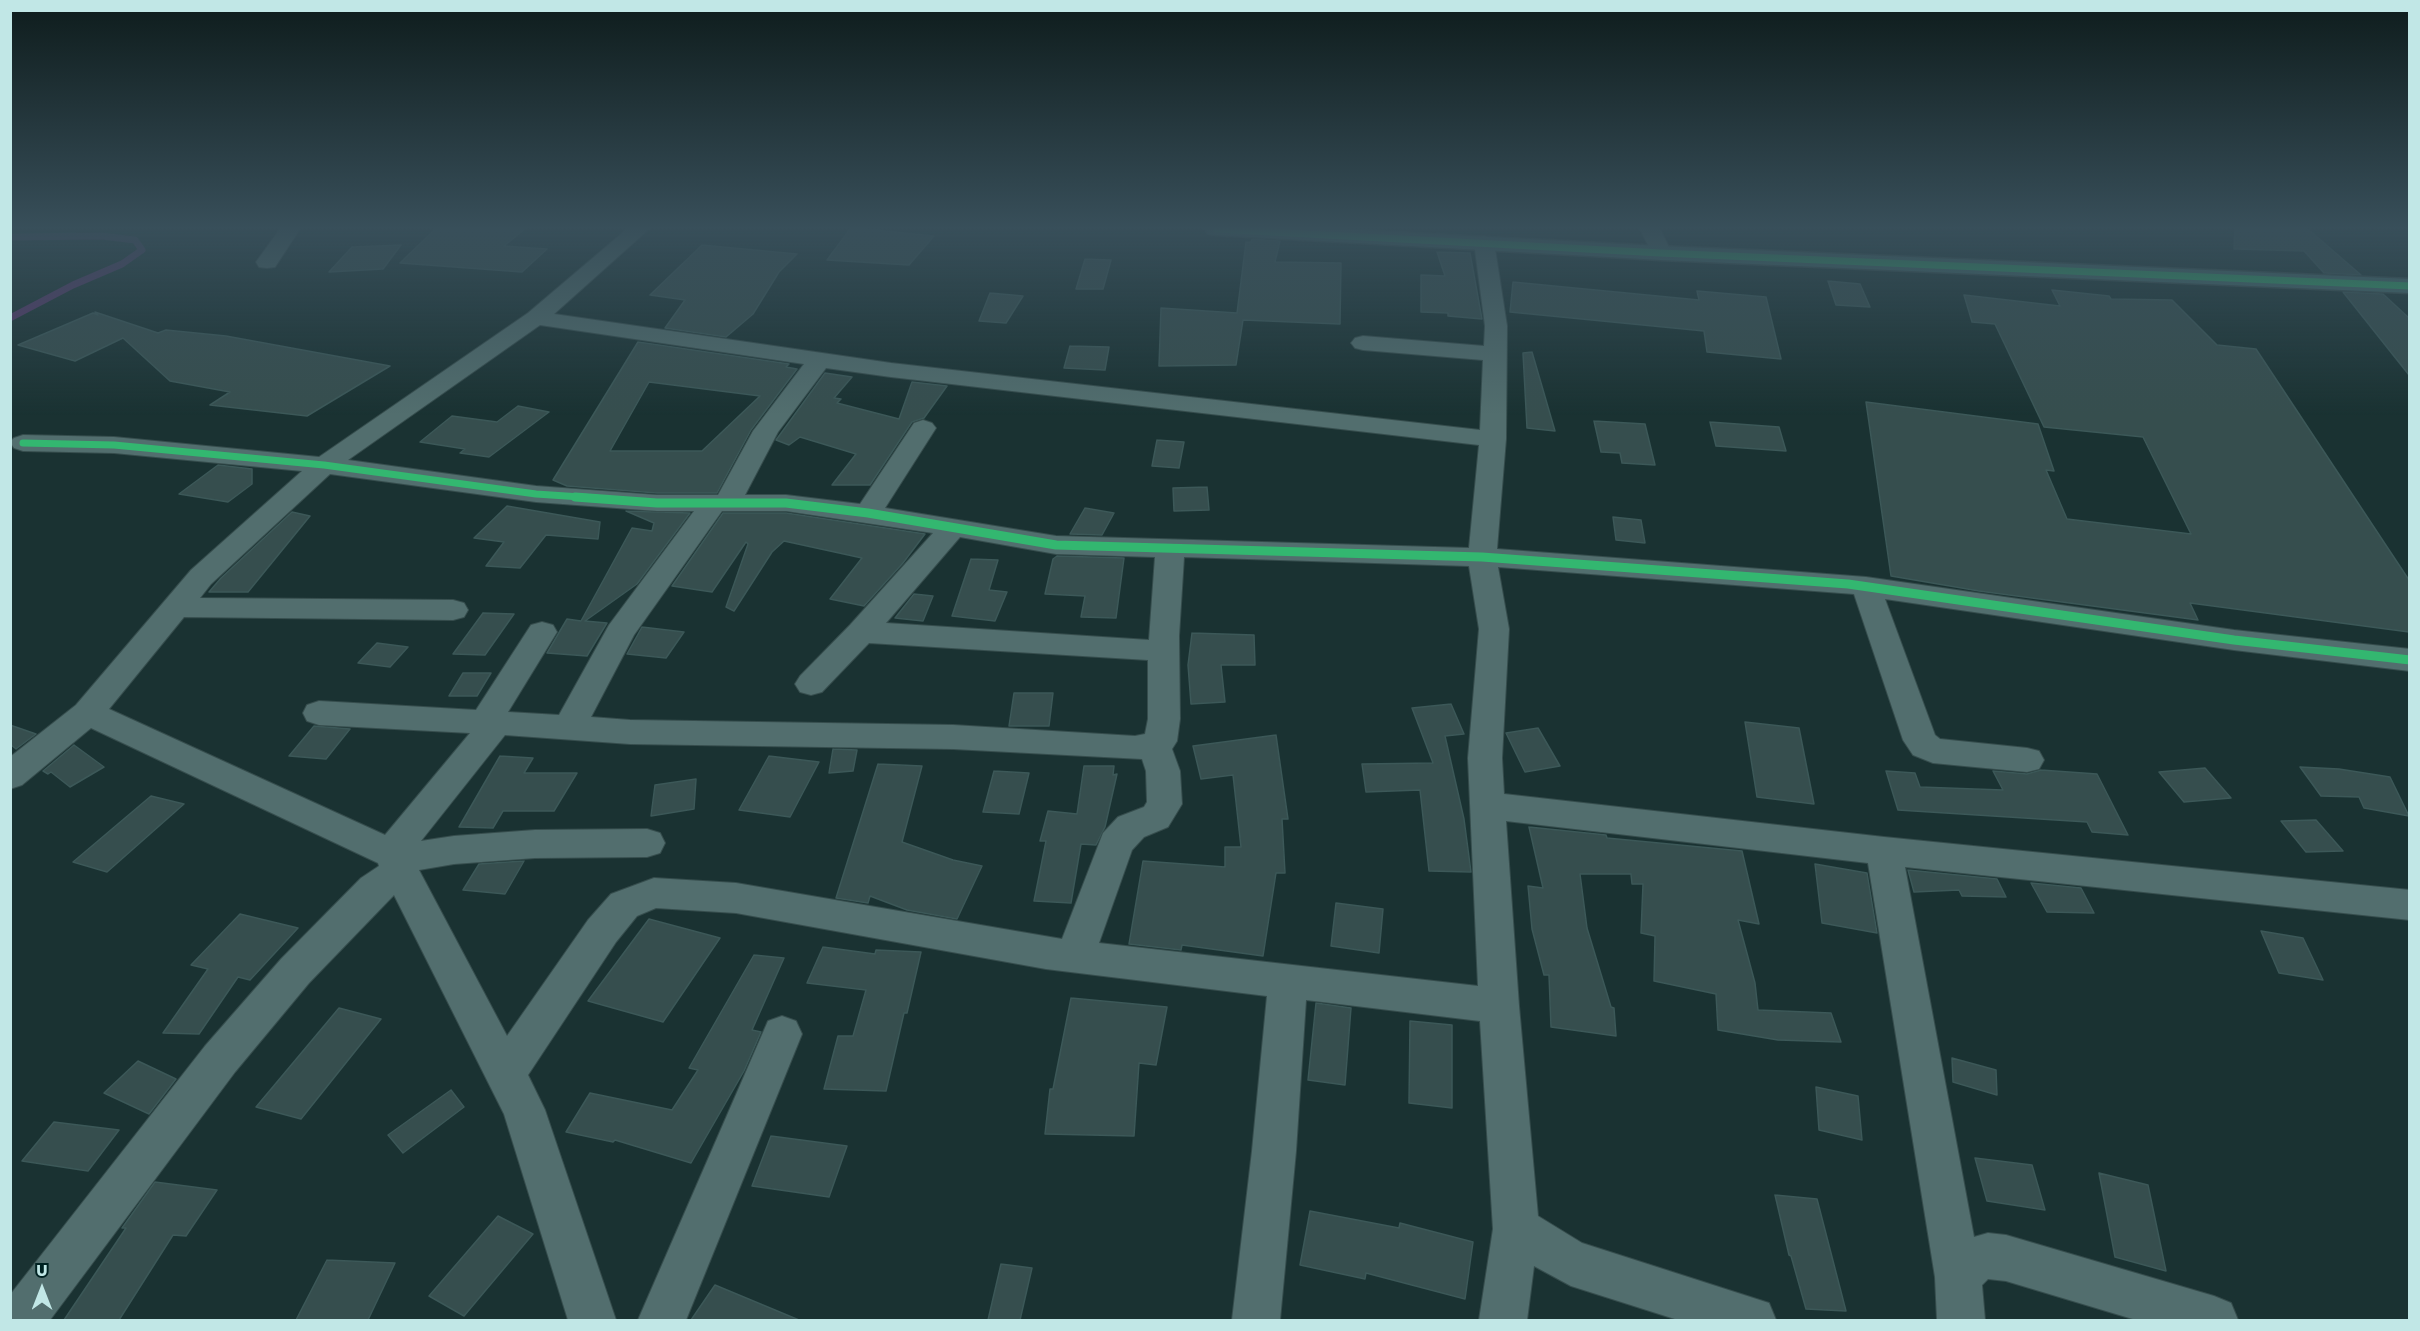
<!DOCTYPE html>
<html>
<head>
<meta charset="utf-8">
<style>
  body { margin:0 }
  #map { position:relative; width:2420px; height:1331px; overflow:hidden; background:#1a3232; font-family:Poppins,sans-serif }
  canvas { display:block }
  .frame { position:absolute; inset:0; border:12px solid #c1e7e6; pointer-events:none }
  .north { position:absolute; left:12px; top:1259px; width:60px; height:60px; -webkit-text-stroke:4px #022; paint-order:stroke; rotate:0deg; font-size:16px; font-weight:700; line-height:24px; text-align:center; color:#c1e7e6 }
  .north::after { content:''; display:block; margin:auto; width:21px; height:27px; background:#c1e7e6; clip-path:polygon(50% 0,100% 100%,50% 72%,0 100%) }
</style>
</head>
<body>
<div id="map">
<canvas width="2420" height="1331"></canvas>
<div class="frame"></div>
<div class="north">U</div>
</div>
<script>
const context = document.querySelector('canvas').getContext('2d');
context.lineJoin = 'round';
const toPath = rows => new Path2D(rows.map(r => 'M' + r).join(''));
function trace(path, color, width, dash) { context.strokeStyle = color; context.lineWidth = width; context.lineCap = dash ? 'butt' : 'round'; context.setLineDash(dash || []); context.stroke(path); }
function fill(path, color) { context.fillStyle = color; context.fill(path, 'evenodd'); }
trace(toPath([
  [10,237,102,236,135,240,142,250,122,264,73,285,10,318]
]), '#5b356e', 7);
const building = toPath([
  [435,229,525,229,504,246,547,249,522,272,400,263,435,229],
  [850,229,866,229,934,236,909,265,827,260,850,229],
  [2235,229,2308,229,2361,275,2324,273,2304,251,2234,249,2235,229],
  [1252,239,1280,241,1275,262,1341,263,1340,324,1243,320,1236,365,1159,366,1161,308,1237,313,1246,242,1251,242,1252,239],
  [401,245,383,269,329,272,352,247,401,245],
  [702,245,797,254,779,272,753,314,726,337,665,328,685,300,650,295,702,245],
  [1437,252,1470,253,1482,319,1448,316,1448,313,1421,312,1421,275,1445,276,1437,252],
  [1085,259,1111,260,1103,289,1076,289,1085,259],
  [1828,281,1860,284,1870,307,1836,305,1828,281],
  [1513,282,1699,300,1697,291,1766,297,1781,359,1707,352,1704,331,1510,312,1513,282],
  [2052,290,2109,296,2111,299,2172,300,2217,345,2256,349,2409,580,2409,632,2190,603,2198,620,1979,591,1891,576,1866,402,2038,424,2054,471,2046,470,2067,519,2191,534,2143,437,2044,427,1995,324,1972,322,1964,295,2060,306,2052,290],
  [2343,292,2383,294,2409,318,2409,375,2343,292],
  [990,293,1023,296,1006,323,979,321,990,293],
  [95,312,158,333,166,330,226,336,390,366,307,416,210,405,230,392,170,381,123,338,75,361,18,345,93,313,98,315,95,312],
  [638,342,789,364,786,367,797,369,751,430,717,493,657,493,567,486,553,480,638,342],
  [649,382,760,396,702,451,610,451,649,382],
  [1070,346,1109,347,1105,370,1064,368,1070,346],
  [1532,352,1555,431,1527,428,1523,353,1532,352],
  [825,373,852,377,834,398,841,399,837,403,899,419,912,382,947,386,924,418,912,422,870,485,832,485,856,454,800,437,789,445,776,440,825,373],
  [518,406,549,412,489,457,460,453,465,449,420,442,452,416,497,422,518,406],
  [1594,421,1645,424,1655,465,1622,463,1620,453,1601,452,1594,421],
  [1710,422,1779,427,1786,451,1716,446,1710,422],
  [1157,440,1184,442,1179,468,1152,466,1157,440],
  [218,465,252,469,252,484,228,502,179,494,218,465],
  [1207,487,1209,510,1174,511,1173,488,1207,487],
  [507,506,600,522,598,539,546,535,520,568,486,566,504,542,474,538,507,506],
  [1085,508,1114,513,1102,535,1070,534,1085,508],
  [626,511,690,513,637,584,585,621,607,623,587,656,547,653,567,619,581,621,632,528,652,531,654,523,626,511],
  [292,512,310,516,248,592,209,592,221,578,292,512],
  [723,513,786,513,925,534,903,563,864,606,830,599,862,558,784,541,772,552,734,611,726,607,748,544,746,542,712,592,672,586,723,513],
  [1613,517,1641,520,1645,543,1616,540,1613,517],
  [1057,556,1124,558,1116,618,1081,617,1085,596,1045,594,1053,559,1057,556],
  [971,559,998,560,989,590,1007,592,995,621,952,616,971,559],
  [914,594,933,596,923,621,895,618,914,594],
  [483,613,514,614,485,655,453,654,483,613],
  [642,627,684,632,666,658,627,654,642,627],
  [1192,633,1254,635,1255,665,1221,665,1225,702,1191,704,1188,665,1192,633],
  [377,643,408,647,390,667,358,663,377,643],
  [463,673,491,673,477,696,449,696,463,673],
  [1014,693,1053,693,1049,726,1009,726,1014,693],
  [1451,704,1464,734,1445,736,1464,819,1471,872,1429,871,1420,790,1366,792,1362,764,1433,763,1412,708,1451,704],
  [1745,722,1799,728,1814,804,1757,797,1745,722],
  [10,725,36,734,16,749,10,744,10,725],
  [314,726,350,729,326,759,289,756,314,726],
  [1538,728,1560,766,1525,772,1506,733,1538,728],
  [1276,735,1288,819,1282,819,1285,873,1276,873,1263,956,1182,945,1181,950,1129,944,1143,861,1225,867,1225,847,1241,847,1233,775,1201,779,1193,746,1276,735],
  [74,745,104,767,70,787,51,772,48,774,43,771,74,745],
  [833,749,857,750,853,771,829,773,833,749],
  [500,756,533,758,524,773,577,773,554,811,503,811,493,828,459,827,500,756],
  [769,756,819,762,790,817,739,810,769,756],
  [878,764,922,766,902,842,953,860,982,866,957,919,907,910,870,896,868,903,836,898,878,764],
  [1084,766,1114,766,1113,775,1117,774,1105,827,1096,845,1081,844,1071,903,1034,901,1046,841,1040,841,1048,811,1077,814,1084,766],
  [2300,767,2339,769,2390,777,2409,816,2364,808,2359,797,2321,796,2300,767],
  [2205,768,2231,798,2184,802,2159,772,2205,768],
  [2041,770,2097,774,2128,835,2092,832,2087,822,1898,810,1886,771,1915,773,1920,787,2003,790,1993,771,2027,774,2041,770],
  [994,771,1029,773,1019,814,983,812,994,771],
  [696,779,694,809,651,816,655,785,696,779],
  [151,796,184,804,107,872,73,862,151,796],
  [2316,820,2343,851,2306,852,2281,821,2316,820],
  [1529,827,1606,835,1607,838,1742,851,1759,924,1738,920,1755,983,1758,1010,1831,1013,1841,1042,1778,1040,1718,1030,1716,994,1654,981,1655,936,1641,933,1643,884,1632,884,1631,874,1580,874,1587,928,1611,1007,1614,1008,1616,1036,1551,1027,1549,975,1544,975,1532,929,1528,886,1543,888,1529,827],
  [524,861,505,894,463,890,479,864,524,861],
  [1815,864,1867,873,1877,933,1822,923,1815,864],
  [1908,870,1997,879,2006,897,1962,896,1959,890,1914,892,1908,870],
  [2031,883,2081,888,2094,913,2047,912,2031,883],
  [1336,903,1383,909,1379,953,1331,946,1336,903],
  [240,914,298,928,250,980,238,977,199,1034,163,1033,208,969,191,965,240,914],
  [649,919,720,938,663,1022,588,1001,649,919],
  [2261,931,2303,938,2323,980,2279,973,2261,931],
  [823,947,875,954,876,950,921,952,907,1013,904,1013,886,1091,824,1089,838,1036,853,1036,866,990,807,983,823,947],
  [754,955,784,958,752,1030,761,1032,744,1071,691,1163,615,1140,613,1142,566,1132,590,1093,672,1110,698,1070,689,1068,754,955],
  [1071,998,1167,1007,1156,1065,1139,1063,1134,1136,1045,1134,1050,1089,1053,1089,1071,998],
  [1316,1003,1351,1008,1345,1085,1308,1080,1316,1003],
  [339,1008,381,1019,301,1119,256,1107,339,1008],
  [1410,1021,1452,1025,1452,1108,1409,1103,1410,1021],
  [1952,1058,1996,1070,1997,1095,1953,1082,1952,1058],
  [138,1061,176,1079,149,1114,104,1093,138,1061],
  [1816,1087,1858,1096,1862,1140,1819,1130,1816,1087],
  [451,1090,464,1107,403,1153,388,1135,451,1090],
  [54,1122,119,1130,88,1171,22,1161,54,1122],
  [771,1136,847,1146,829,1197,752,1186,771,1136],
  [1975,1158,2032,1165,2045,1210,1987,1201,1975,1158],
  [2099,1173,2148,1185,2166,1271,2115,1257,2099,1173],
  [155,1182,217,1190,186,1236,173,1235,119,1320,64,1320,126,1228,122,1228,155,1182],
  [1775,1195,1817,1199,1846,1311,1806,1309,1791,1256,1789,1255,1775,1195],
  [1310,1211,1399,1228,1400,1223,1473,1242,1465,1299,1366,1273,1365,1279,1300,1265,1310,1211],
  [498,1216,533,1234,464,1316,429,1296,498,1216],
  [327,1260,395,1263,368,1320,296,1320,327,1260],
  [1001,1264,1032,1268,1020,1320,988,1320,1001,1264],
  [715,1285,799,1320,691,1320,715,1285]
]);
fill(building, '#364e4e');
trace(building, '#3c5858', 1.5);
const minor = toPath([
  [280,229,300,229,275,267,267,268,259,267,256,262,280,229],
  [627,229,649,229,554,314,891,363,1480,430,1483,360,1363,350,1355,348,1351,343,1355,338,1363,336,1484,346,1485,326,1474,242,1477,238,1484,236,1491,238,1494,242,1507,326,1506,439,1497,549,1866,577,2234,630,2410,649,2410,671,2234,650,1885,599,1935,735,1940,739,2027,748,2039,751,2044,760,2039,769,2027,772,1933,763,1913,755,1903,740,1854,594,1498,567,1509,629,1502,758,1504,794,1884,837,2410,890,2410,920,1905,867,1974,1237,1988,1233,2006,1235,2214,1296,2231,1303,2238,1320,2136,1320,2006,1281,1988,1279,1982,1285,1985,1320,1937,1320,1935,1277,1868,863,1506,821,1519,1006,1538,1216,1582,1243,1769,1303,1776,1320,1678,1320,1571,1286,1534,1266,1527,1320,1479,1320,1493,1229,1480,1021,1306,1000,1296,1151,1280,1320,1232,1320,1252,1151,1267,996,1046,969,736,913,656,908,637,916,616,942,528,1075,545,1110,616,1320,568,1320,504,1114,394,895,309,983,235,1072,50,1320,10,1320,10,1295,205,1046,281,959,361,878,379,866,378,863,91,728,22,785,10,789,10,757,76,705,191,570,302,471,114,453,23,451,14,448,10,442,14,438,23,435,114,437,319,457,528,313,627,229],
  [540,325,804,364,753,431,718,495,657,495,536,486,348,460,540,325],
  [826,368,891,377,1479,445,1469,548,1056,536,885,508,936,428,932,423,923,420,914,423,860,504,786,495,745,495,778,432,826,368],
  [330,474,536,502,657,511,694,511,609,625,559,715,508,712,557,632,553,625,542,622,531,625,476,710,319,701,307,705,303,713,307,721,319,725,470,733,385,835,109,709,184,617,453,620,464,617,468,610,464,603,453,600,200,598,211,584,330,474],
  [722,511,786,511,933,533,850,625,800,676,795,684,800,692,811,695,822,692,869,643,1148,660,1148,719,1145,734,1135,736,953,725,630,720,591,717,634,635,722,511],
  [960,537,1056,554,1155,557,1149,640,886,623,960,537],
  [1184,557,1469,566,1479,629,1468,758,1478,986,1099,943,1132,850,1144,837,1168,827,1182,804,1180,771,1172,749,1177,741,1180,719,1179,636,1184,557],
  [505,735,630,744,953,749,1142,759,1146,771,1147,802,1144,807,1118,817,1103,833,1062,939,736,883,654,878,611,894,588,920,507,1036,419,870,454,864,535,858,647,857,660,853,665,843,660,833,647,829,535,830,454,836,421,841,505,735],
  [1640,229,1660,229,1672,253,1668,257,1661,259,1654,257,1640,229],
  [782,1016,796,1021,802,1034,686,1320,638,1320,768,1021,782,1016]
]);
const major = toPath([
  [1205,229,1335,229,1661,246,2410,279,2410,293,1661,260,1216,235,1208,234,1205,229]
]);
trace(minor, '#364d4d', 2);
trace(major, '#364d4d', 3);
fill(minor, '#526e6e');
fill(major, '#477171');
trace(toPath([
  [1216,229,1661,253,2410,286],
  [23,443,114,445,324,465,536,494,596,498]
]), '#33b770', 7);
trace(toPath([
  [575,497,657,503,786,503,868,513,1056,545,1482,557,1848,584,2234,640,2410,660]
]), '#33b770', 9);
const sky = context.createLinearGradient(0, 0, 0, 415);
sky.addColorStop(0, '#0e1c1c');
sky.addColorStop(0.55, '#384f5a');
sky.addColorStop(1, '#384f5a00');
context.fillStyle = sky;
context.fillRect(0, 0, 2420, 415);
</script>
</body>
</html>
